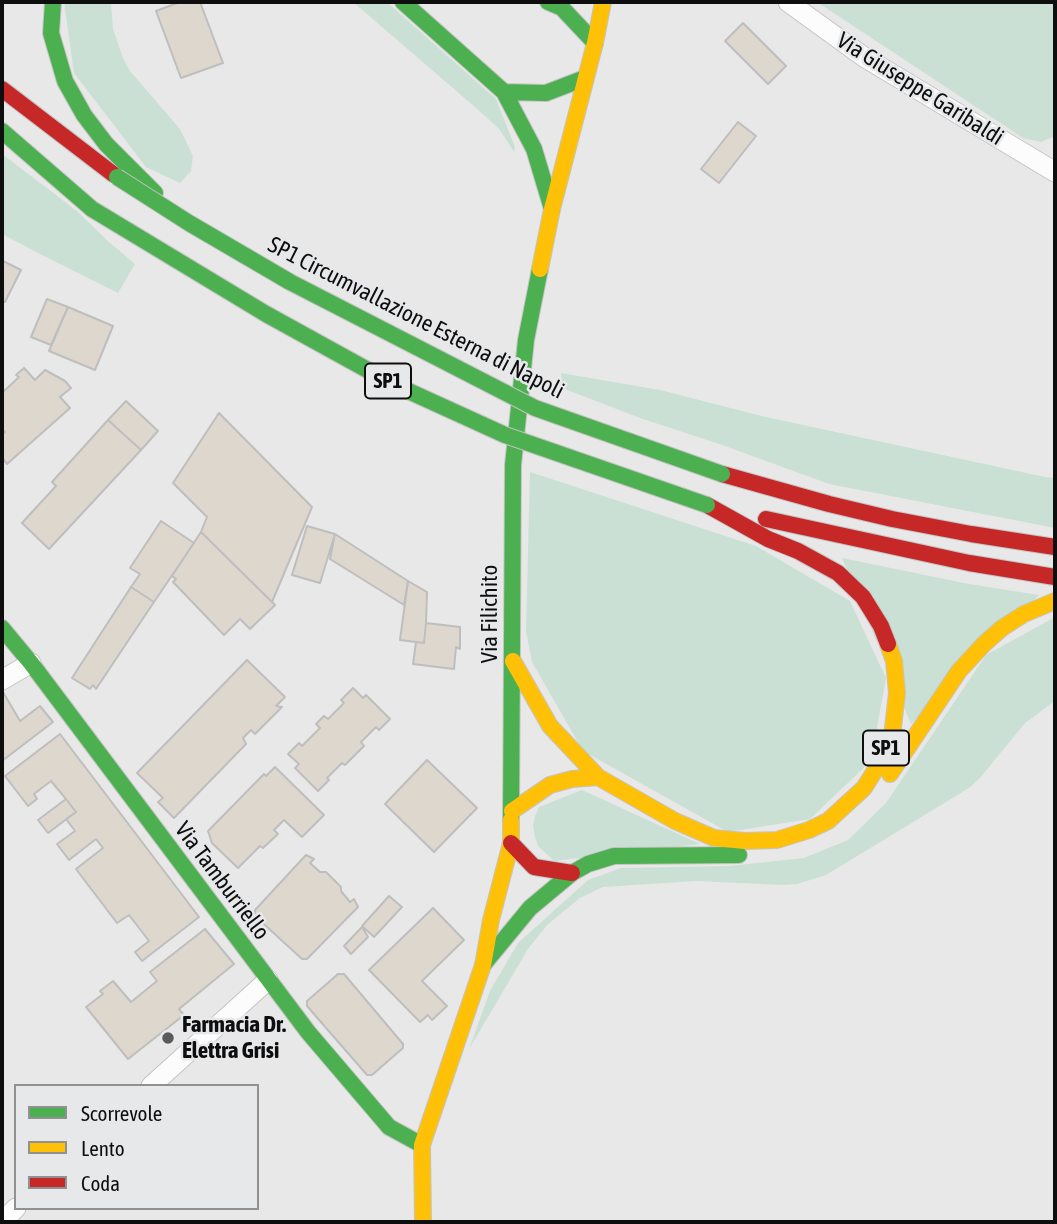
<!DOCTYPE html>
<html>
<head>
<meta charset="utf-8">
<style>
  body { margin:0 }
  #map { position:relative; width:1057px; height:1224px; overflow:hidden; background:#e8e8e9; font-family:"Asap Condensed",sans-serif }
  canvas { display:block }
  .frame { position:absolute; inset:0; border:4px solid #0e0e0f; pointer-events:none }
  .legend { position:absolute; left:14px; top:1084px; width:245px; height:126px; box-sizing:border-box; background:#e7e8ea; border:2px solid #909192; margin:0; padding:9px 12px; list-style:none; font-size:21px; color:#0e0e0f }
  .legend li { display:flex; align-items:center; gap:14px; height:35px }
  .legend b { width:35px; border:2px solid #909192 }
</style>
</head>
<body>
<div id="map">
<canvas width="1057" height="1224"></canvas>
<div class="frame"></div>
<ul class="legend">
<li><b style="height:9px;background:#4caf50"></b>Scorrevole</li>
<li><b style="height:9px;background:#ffc107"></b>Lento</li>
<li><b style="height:9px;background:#c62828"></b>Coda</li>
</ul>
</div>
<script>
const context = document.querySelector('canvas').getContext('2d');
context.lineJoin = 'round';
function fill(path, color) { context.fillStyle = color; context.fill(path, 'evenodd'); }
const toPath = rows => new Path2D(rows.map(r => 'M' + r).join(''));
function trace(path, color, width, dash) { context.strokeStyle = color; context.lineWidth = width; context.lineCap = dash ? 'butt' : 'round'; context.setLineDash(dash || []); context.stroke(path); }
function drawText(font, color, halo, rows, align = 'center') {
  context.font = font + ' "Asap Condensed",sans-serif'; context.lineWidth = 5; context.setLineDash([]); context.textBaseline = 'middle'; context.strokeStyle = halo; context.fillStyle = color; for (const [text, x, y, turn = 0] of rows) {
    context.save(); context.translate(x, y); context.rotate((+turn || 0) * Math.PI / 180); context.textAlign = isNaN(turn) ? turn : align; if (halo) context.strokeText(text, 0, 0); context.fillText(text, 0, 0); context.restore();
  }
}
fill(toPath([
  [64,2,111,2,113,29,123,58,130,71,180,129,193,156,191,171,180,183,146,167,74,73],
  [353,2,387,2,496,99,515,147,514,152,500,130,483,114],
  [817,2,1055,2,1055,136,1041,142,1023,138],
  [2,154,77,211,109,242,135,264,118,293,42,255,2,234],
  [561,373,660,390,766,417,1045,477,1055,478,1055,528,829,484,725,446,640,418,562,388],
  [530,472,756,546,850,601,886,678,871,761,810,819,728,832,583,751,532,662,526,631],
  [842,558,969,584,1039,595,911,724],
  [1055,617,1055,701,1025,723,980,778,969,788,826,875,797,884,782,885,697,881,603,887,580,898,547,925,528,949,469,1049,490,991,518,943,588,880,621,868,729,866,804,858,848,840,886,803,986,655],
  [582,790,700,844,554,861,538,846,535,837,533,826,535,816,539,807]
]), '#cae0d5');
const building = toPath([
  [180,2,200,2,223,63,181,78,156,11,180,2],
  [743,23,786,66,768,84,725,41,743,23],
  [738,122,756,136,719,183,701,169,738,122],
  [3,261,21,270,5,302,2,301,3,261],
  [47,299,68,307,51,345,31,337,47,299],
  [68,307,113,326,95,370,49,351,68,307],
  [24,368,35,380,45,370,65,381,71,388,60,397,70,408,7,464,2,458,2,435,5,432,2,429,2,393,19,377,16,375,24,368],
  [126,401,158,431,141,450,108,420,126,401],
  [219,413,312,507,272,602,201,532,207,517,173,483,219,413],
  [108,420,141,450,49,549,22,523,56,486,52,482,108,420],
  [161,521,194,543,154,602,131,587,140,574,130,568,161,521],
  [307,526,335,534,320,583,292,575,307,526],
  [201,532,275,605,250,629,240,619,224,635,173,582,176,579,172,576,201,532],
  [335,534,408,581,404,605,330,559,335,534],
  [408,581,427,592,426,623,424,643,400,640,408,581],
  [131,587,154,602,96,689,93,685,90,689,72,678,131,587],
  [426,623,460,627,460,649,456,647,454,669,413,664,416,642,424,643,426,623],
  [247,660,285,697,276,706,282,707,255,734,251,730,243,738,246,744,174,818,158,802,163,798,137,773,247,660],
  [353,688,363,698,366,695,390,719,379,730,376,727,361,742,364,746,345,765,342,763,327,778,329,780,318,791,295,768,299,764,288,754,299,743,302,746,320,728,316,724,324,716,328,719,344,703,341,700,353,688],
  [2,692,3,692,20,721,40,706,53,722,2,761,2,692],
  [60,734,199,917,142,961,135,952,149,941,129,915,117,923,76,869,103,848,96,839,69,860,57,844,75,831,66,819,76,812,66,799,51,781,34,794,37,799,28,806,5,776,60,734],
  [427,760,477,808,434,852,385,804,427,760],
  [275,767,324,815,302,837,284,820,274,830,278,834,263,848,260,846,238,868,212,843,208,831,264,774,266,776,275,767],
  [66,799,76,812,48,833,38,820,66,799],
  [306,855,314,859,310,863,320,872,326,872,341,887,341,891,350,902,354,899,358,907,307,959,302,959,255,916,255,910,306,855],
  [389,896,402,907,374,937,362,926,389,896],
  [433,908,464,940,422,981,447,1006,432,1020,428,1015,420,1022,369,970,433,908],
  [362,927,368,937,351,954,344,946,362,927],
  [205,929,234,964,179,1009,184,1015,128,1059,86,1007,103,994,100,991,113,981,131,1002,157,981,150,972,205,929],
  [338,974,344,974,403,1044,403,1048,372,1075,367,1075,307,1006,307,1001,338,974]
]);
fill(building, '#ded7ce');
trace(building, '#bebebe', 2);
const street = toPath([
  [788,2,864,57,1055,172],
  [2,680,31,663],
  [151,1086,268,980],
  [2,1222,16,1208]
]);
const fast = toPath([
  [53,2,51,33,65,81,84,115,106,144,155,193],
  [403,2,504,92,534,149,552,209],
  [548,2,562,8,595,43],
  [504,92,546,93,585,78],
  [2,131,92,209],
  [2,628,31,663,308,1032,389,1127,422,1145],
  [511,820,513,465,526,340,540,269],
  [483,965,530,908,572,873,588,864,614,856,739,855]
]);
const slow = toPath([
  [540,269,552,209,595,43,603,2],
  [513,661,550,726,598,777,675,821,714,838,745,841,777,840,809,830,828,821,864,788,881,761,892,736,897,693,894,661,888,644],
  [890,774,959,671,984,644,1002,628,1024,614,1055,601],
  [512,811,550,785,572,779,598,777],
  [423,1222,422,1145,483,965,491,920,511,843,511,820]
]);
const jam = toPath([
  [2,89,113,174],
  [722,474,829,504,892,519,971,534,1055,547],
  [707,505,768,539,798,551,838,573,863,597,881,626,888,644],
  [766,519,969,563,1055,577],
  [511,843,534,867,572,873]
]);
trace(street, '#c4c4c5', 21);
trace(fast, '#c4c4c5', 18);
trace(slow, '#c4c4c5', 18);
trace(jam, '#c4c4c5', 18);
trace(street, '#fcfcfc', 19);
trace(fast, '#4caf50', 16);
trace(slow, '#ffc107', 16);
trace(jam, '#c62828', 16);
const fastBridge = toPath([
  [117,177,189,223,290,282,535,408,722,474],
  [92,209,266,314,393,384,505,435,707,505]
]);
trace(fastBridge, '#c2c2c2', 18, []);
trace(fastBridge, '#4caf50', 16);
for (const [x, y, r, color] of [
  [168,1038,7,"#5a5a5b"]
]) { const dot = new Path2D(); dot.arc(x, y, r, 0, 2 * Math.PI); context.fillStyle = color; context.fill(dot); trace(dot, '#e7e8ea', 2.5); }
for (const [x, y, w] of [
  [388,381,46],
  [886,748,46]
]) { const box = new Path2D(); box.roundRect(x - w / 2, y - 17.5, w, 35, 5); context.fillStyle = '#e7e8ea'; context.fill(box); trace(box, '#0e0e0f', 2); }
drawText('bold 21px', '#0e0e0f', null, [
  ["SP1",388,381],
  ["SP1",886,748]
]);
drawText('23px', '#0e0e0f', '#e7e8ea', [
  ["Via Giuseppe Garibaldi",920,89,32],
  ["SP1 Circumvallazione Esterna di Napoli",416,318,27],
  ["Via Filichito",490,614,-90],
  ["Via Tamburriello",222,881,53]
]);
drawText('bold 23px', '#0e0e0f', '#e7e8ea', [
  ["Farmacia Dr.",182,1025],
  ["Elettra Grisi",182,1051]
], 'left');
</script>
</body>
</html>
